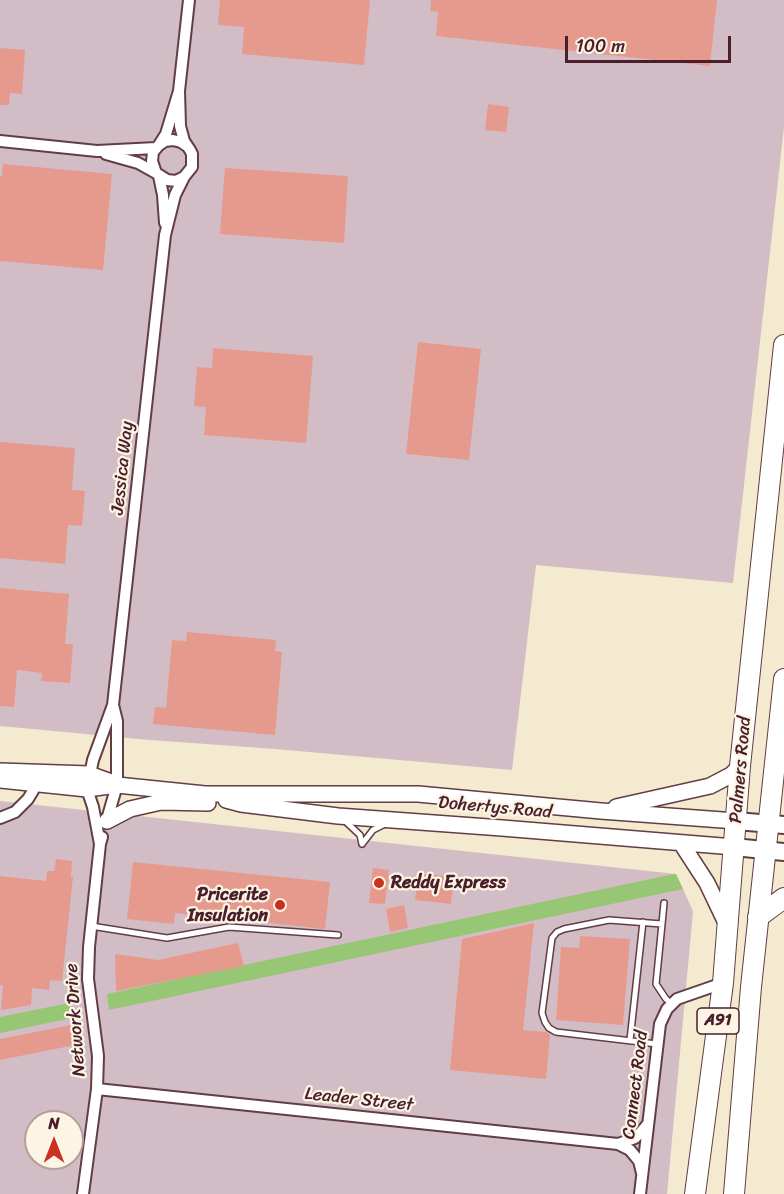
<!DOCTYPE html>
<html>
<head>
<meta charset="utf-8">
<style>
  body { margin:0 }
  #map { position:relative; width:784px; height:1194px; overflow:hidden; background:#f3ead0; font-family:Sriracha,sans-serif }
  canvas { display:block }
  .north { position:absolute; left:24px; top:1110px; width:60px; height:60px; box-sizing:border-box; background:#fcf5e5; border:2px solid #b59f9b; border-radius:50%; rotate:0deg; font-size:16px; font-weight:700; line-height:24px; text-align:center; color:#4a1f2b }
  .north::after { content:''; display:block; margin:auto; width:21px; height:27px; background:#c8321e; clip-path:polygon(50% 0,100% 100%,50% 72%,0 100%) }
  .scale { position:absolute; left:565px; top:36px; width:166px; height:27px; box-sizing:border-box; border:3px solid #4a1f2b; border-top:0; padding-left:8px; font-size:18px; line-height:21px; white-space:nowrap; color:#4a1f2b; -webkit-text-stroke:4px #fcf5e5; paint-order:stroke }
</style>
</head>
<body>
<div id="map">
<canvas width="784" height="1194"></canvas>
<div class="north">N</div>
<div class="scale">100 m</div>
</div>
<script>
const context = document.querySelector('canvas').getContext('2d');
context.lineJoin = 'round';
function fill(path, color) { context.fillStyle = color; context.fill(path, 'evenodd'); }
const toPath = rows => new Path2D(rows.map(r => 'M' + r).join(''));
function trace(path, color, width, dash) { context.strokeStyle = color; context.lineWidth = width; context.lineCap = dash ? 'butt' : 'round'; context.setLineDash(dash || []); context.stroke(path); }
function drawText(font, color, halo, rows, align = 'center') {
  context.font = font + ' Sriracha,sans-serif'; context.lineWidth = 4.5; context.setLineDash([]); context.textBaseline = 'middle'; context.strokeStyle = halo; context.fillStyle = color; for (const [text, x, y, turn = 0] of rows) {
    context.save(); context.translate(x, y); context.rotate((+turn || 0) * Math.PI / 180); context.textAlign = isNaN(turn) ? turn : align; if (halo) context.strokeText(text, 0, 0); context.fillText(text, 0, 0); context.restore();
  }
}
fill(toPath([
  [0,0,784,0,784,127,733,583,536,565,512,770,275,749,150,740,0,726],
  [0,801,676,874,693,911,667,1194,0,1194],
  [36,1122,72,1122,72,1158,36,1158]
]), '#d2bdc6');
fill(toPath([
  [674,874,676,874,683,889,109,1010,107,994],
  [69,1003,72,1018,0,1033,0,1017]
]), '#97c674');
fill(toPath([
  [220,0,370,0,364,65,242,54,244,27,218,25],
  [431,0,717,0,710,66,436,36,438,12,430,11],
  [0,48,25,50,22,94,10,93,9,105,0,105],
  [488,104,509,107,506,132,485,130],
  [3,164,112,174,103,270,0,261,0,176,2,176],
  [225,168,348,176,344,243,220,234],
  [418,342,481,349,469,460,406,454],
  [213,348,313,356,306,443,204,435,206,407,194,406,197,367,212,368],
  [0,442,75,448,72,490,85,491,82,526,68,525,65,564,0,558],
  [0,588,69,594,65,644,73,644,70,683,41,681,42,673,17,670,14,707,0,706],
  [187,632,276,640,275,651,282,652,275,735,153,724,155,707,166,708,172,640,186,641],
  [56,859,72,861,71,877,73,877,62,981,50,980,49,990,32,988,31,1005,1,1010,3,985,0,985,0,876,46,881,47,871,54,871],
  [133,862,330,882,325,929,175,913,174,924,127,919],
  [373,868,389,870,385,904,369,903],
  [418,873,454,877,451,904,415,900],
  [404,905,408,928,390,932,386,909],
  [534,923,523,1030,546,1032,550,1034,546,1079,450,1070,462,939],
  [580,936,630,939,623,1025,556,1020,561,947,579,948],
  [238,943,244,966,116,991,115,954,158,960],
  [71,1025,75,1045,0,1060,0,1039]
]), '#e69a8e');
const lane = toPath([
  [344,820,360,835,362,844],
  [362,844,373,830,385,824],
  [662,924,664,903],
  [91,926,167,938,229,927,338,935],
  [630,1040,643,922],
  [657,1044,556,1032,549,1028,545,1022,542,1013,552,938,557,932,564,929,609,920,662,924,656,984,666,999,672,1004]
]);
const street = toPath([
  [179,91,180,126,184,141,190,150,192,154,192,167,184,177,176,181,167,180,156,173,152,161,153,152,159,145,165,141,173,140,181,142,187,146],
  [0,141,97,151,156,148],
  [159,145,166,134,179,91,189,0],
  [106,154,138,163,156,173],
  [159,176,163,195,165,223],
  [0,818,15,812,28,799,37,784],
  [106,823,117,785,117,721,113,705],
  [100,844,93,807,87,789,93,760,113,705,165,235,175,195,184,177],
  [97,1089,618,1144,630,1150,639,1161,642,1173],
  [618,1144,635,1138,642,1131,647,1125],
  [83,1194,97,1089,98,1056,88,979,89,947,100,844,102,837],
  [640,1194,660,1024,667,1009,677,999,723,983]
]);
const secondary = toPath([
  [0,771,89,774,114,783],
  [0,780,87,789,117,785,205,794,418,794,601,811,736,821],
  [226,800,241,804,338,816,502,828,734,847],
  [616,807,710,786,731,775,740,766],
  [107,821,130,809,161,802,208,803],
  [681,843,707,883,728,927]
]);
const primary = toPath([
  [736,821,784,825],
  [734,847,784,852]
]);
const highway = toPath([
  [758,917,784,898],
  [695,1194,723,983,740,766,784,345],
  [734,1194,751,987,784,679]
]);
trace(lane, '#633d44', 8);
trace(street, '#633d44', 14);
trace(secondary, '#633d44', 18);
trace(primary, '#633d44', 20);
trace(highway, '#633d44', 22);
trace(lane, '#fff', 5);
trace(street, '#fff', 10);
trace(secondary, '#fff', 15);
trace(primary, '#fff', 16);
trace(highway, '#fff', 20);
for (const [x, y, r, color] of [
  [379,883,6,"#c8321e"],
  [280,905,6,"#c8321e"]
]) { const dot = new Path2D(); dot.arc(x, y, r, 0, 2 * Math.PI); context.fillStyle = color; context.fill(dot); trace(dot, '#fcf5e5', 2); }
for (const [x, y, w] of [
  [718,1021,42]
]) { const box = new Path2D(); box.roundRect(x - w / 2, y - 13, w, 26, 4.5); context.fillStyle = '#fcf5e5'; context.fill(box); trace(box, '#4a1f2b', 1.5); }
drawText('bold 16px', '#4a1f2b', null, [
  ["A91",718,1021]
]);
drawText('18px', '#4a1f2b', '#fcf5e5', [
  ["Jessica Way",123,468,-84],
  ["Palmers Road",741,770,-85],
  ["Dohertys Road",495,808,5],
  ["Network Drive",76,1020,-94],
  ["Connect Road",636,1085,-83],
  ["Leader Street",359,1100,6]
]);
drawText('bold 18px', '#4a1f2b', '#fcf5e5', [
  ["Reddy Express",391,883],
  ["Pricerite",268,895,"right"],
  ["Insulation",268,916,"right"]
], 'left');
</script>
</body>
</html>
